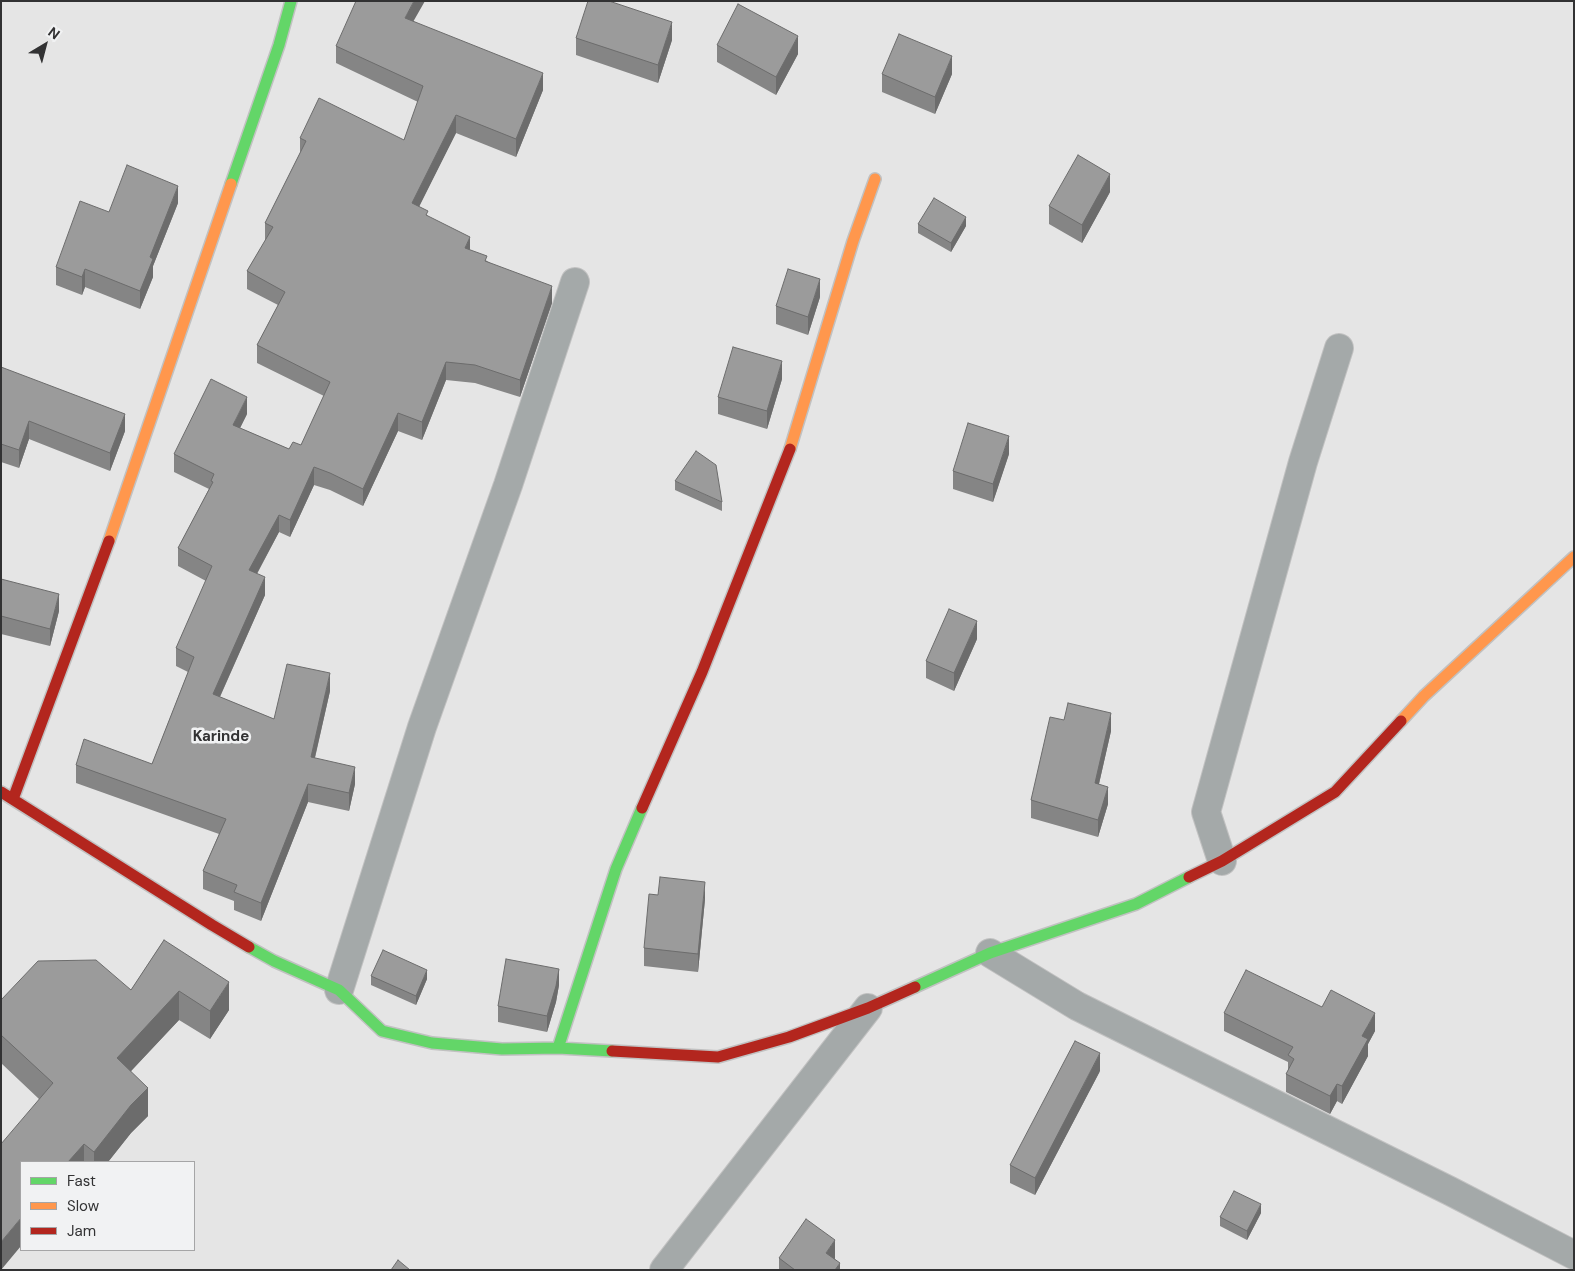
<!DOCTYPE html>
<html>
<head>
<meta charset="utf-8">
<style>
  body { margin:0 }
  #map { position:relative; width:1575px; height:1271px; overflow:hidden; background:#e5e5e5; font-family:"DM Sans",sans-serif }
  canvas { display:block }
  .frame { position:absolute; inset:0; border:2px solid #323233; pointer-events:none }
  .legend { position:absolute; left:20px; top:1161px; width:175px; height:90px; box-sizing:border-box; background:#f1f2f3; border:1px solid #a5a5a6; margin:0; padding:6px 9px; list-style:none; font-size:15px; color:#323233 }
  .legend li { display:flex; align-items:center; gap:10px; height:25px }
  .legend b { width:25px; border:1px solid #a5a5a6 }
  .north { position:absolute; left:20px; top:20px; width:50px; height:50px; -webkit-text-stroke:4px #f1f2f3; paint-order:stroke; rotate:37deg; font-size:14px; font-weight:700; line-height:20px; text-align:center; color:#323233 }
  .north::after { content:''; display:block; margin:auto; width:18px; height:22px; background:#323233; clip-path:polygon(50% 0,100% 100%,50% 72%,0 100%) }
</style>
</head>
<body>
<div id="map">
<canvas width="1575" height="1271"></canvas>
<div class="frame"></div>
<ul class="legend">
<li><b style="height:6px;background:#63d668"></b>Fast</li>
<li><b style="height:6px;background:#ff974d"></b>Slow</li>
<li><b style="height:6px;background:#b3261e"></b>Jam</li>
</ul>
<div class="north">N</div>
</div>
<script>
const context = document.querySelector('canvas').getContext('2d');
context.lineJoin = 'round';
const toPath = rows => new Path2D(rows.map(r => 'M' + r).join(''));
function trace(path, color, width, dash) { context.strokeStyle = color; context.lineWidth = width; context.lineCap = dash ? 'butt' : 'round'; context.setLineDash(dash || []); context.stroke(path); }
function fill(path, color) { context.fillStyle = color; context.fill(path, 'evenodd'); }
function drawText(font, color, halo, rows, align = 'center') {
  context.font = font + ' "DM Sans",sans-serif'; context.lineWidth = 5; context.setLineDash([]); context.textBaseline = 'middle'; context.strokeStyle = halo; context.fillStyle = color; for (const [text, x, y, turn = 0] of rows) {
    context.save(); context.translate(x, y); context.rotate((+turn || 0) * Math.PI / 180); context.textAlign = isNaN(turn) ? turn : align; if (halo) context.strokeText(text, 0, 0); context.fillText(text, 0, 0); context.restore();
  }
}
const street = toPath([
  [1222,861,1206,812,1303,462,1339,348],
  [990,953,1077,1006,1450,1191,1574,1255],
  [339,990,422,727,508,485,575,282],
  [664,1270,868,1008]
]);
const fast = toPath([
  [231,184,279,45,291,1],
  [249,947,274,961,339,990,382,1031,432,1043,502,1049,558,1048,612,1051],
  [915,987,990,953,1136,904,1189,877],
  [558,1048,616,869,642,808]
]);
const slow = toPath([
  [790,449,853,241,875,179],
  [109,541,231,184],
  [1401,721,1424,696,1574,557]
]);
const jam = toPath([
  [1,792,212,925,249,947],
  [13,799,109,541],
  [642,808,702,672,790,449],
  [1189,877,1222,861,1335,792,1401,721],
  [612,1051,718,1057,789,1037,868,1008,915,987]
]);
trace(street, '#c1c1c1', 30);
trace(fast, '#c1c1c1', 14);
trace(slow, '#c1c1c1', 14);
trace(jam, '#c1c1c1', 14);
trace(street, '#a4a9a9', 28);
trace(fast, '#63d668', 11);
trace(slow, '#ff974d', 11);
trace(jam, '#b3261e', 11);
fill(toPath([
  [413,21,543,90,516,157,456,133,419,206,428,216,470,250,552,303,520,397,475,383,446,380,422,440,398,431,363,506,330,490,314,485,290,537,279,532,257,574,265,595,220,697,274,719,330,691,315,758,355,784,349,811,308,802,261,921,234,910,234,901,203,889,203,871,219,834,76,783,76,765,152,764,188,672,176,666,176,648,206,581,178,566,178,548,209,489,174,472,174,454,247,414,240,428,289,449,301,445,324,396,257,363,257,345,278,305,247,289,247,271,265,241,265,223,300,153,300,138,404,140,418,102,336,63,336,46],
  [576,38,672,40,658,83,576,55],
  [717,45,798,54,776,95,717,62],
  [882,74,952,74,935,114,882,92],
  [1110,192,1082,243,1049,224,1049,206],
  [178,203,153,266,153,277,140,309,85,287,82,295,56,285,56,267,109,212],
  [918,224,966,226,951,252,918,233],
  [820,297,808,335,776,324,776,306],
  [1,367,125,431,110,471,29,439,19,468,1,462],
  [782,379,767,429,718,414,718,397],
  [1009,454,993,502,953,489,953,471],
  [675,481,722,502,722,511,675,490],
  [1,579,59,611,50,646,1,634],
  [977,639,954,691,926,678,926,661],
  [1064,720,1111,731,1099,784,1108,804,1098,837,1031,818,1031,800],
  [705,899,698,972,644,966,644,948],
  [164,940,229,1010,210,1039,179,1020,131,1071,148,1116,131,1133,108,1162,21,1162,39,1099,1,1063,1,1000,131,990],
  [371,976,427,979,416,1005,371,985],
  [559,985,556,1002,547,1032,498,1022,498,1006],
  [1322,1007,1375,1031,1368,1044,1368,1056,1342,1104,1337,1101,1330,1114,1286,1092,1286,1074,1288,1071,1288,1062,1224,1031,1224,1013],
  [1100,1071,1035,1195,1010,1183,1010,1165],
  [1261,1213,1247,1240,1220,1226,1220,1217],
  [779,1258,835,1258,835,1259,840,1270,779,1270]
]), '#858585');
fill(toPath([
  [414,1,425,1,405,36,405,18],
  [672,22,672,40,658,83,658,65],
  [798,36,798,54,776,95,776,77],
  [952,56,952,74,935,114,935,97],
  [543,73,543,90,516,157,516,139],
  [456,115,456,133,412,221,412,203],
  [1110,174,1110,192,1082,243,1082,225],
  [178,186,178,203,153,266,153,277,140,309,140,291,150,257],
  [966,217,966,226,951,252,951,243],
  [470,237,470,255,465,248],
  [85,269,85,287,82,295,82,277],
  [820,279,820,297,808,335,808,317],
  [552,286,552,303,520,397,520,380],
  [782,361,782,379,767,429,767,411],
  [446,362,446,380,422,440,422,422],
  [247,397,247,414,233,442,233,425],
  [398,413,398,431,363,506,363,489],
  [125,414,125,431,110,471,110,453],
  [29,421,29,439,19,468,19,450],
  [1009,436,1009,454,993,502,993,484],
  [314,467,314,485,290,537,290,520],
  [279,515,279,532,249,588,249,570],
  [265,577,265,595,213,712,213,694],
  [59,594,59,611,50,646,50,629],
  [977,621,977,639,954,691,954,673],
  [330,673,330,691,311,774,311,757],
  [1111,713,1111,731,1095,801,1095,783],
  [355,767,355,784,349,811,349,793],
  [308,784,308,802,261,921,261,903],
  [1108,787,1108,804,1098,837,1098,820],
  [705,882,705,899,698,972,698,954],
  [559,969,559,985,556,1002,547,1032,547,1016],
  [427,970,427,979,416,1005,416,996],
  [229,982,229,1010,210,1039,210,1011],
  [179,991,179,1020,117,1086,117,1058],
  [1375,1013,1375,1031,1368,1044,1368,1056,1342,1104,1342,1086,1362,1036],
  [1100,1053,1100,1071,1035,1195,1035,1178],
  [1337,1084,1337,1101,1330,1114,1330,1096],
  [148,1088,148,1116,131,1133,108,1162,94,1162,94,1152,131,1105],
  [84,1144,84,1162,68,1162],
  [1261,1204,1261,1213,1247,1240,1247,1231],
  [21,1218,21,1246,1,1270,1,1242],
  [835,1240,835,1258,827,1270,826,1253],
  [840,1263,840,1270,835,1270]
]), '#6c6c6c');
const building = toPath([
  [356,1,414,1,405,18,543,73,516,139,456,115,412,203,428,211,426,215,470,237,465,248,487,256,485,261,552,286,520,380,475,365,446,362,422,422,398,413,363,489,330,473,314,467,290,520,279,515,249,570,265,577,213,694,274,719,287,664,330,673,311,757,355,767,349,793,308,784,261,903,234,892,237,885,203,871,226,819,76,765,84,739,152,764,194,657,176,648,212,566,178,548,213,482,211,481,214,474,174,454,211,379,247,397,233,425,289,449,293,442,301,445,330,382,257,345,285,292,247,271,273,227,265,223,306,141,300,138,319,98,404,140,423,86,336,46,356,1],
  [588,1,609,1,672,22,658,65,576,38,588,1],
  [738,4,798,36,776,77,717,45,738,4],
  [899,34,952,56,935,97,882,74,899,34],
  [1078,155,1110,174,1082,225,1049,206,1078,155],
  [127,165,178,186,150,257,153,259,140,291,85,269,82,277,56,267,80,201,109,212,127,165],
  [934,198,966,217,951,243,918,224,934,198],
  [788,269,820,279,808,317,776,306,788,269],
  [733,347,782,361,767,411,718,397,733,347],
  [1,367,125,414,110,453,29,421,19,450,1,444,1,367],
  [968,423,1009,436,993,484,953,471,968,423],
  [696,451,716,465,722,502,675,481,696,451],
  [1,579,59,594,50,629,1,616,1,579],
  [949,609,977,621,954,673,926,661,949,609],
  [1068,703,1111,713,1095,783,1108,787,1098,820,1031,800,1050,717,1064,720,1068,703],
  [660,877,705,882,698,954,644,948,649,894,658,895,660,877],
  [164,940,229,982,210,1011,179,991,117,1058,148,1088,131,1105,94,1152,84,1144,68,1162,21,1162,21,1218,1,1242,1,1144,53,1083,1,1035,1,1000,38,961,96,960,131,990,164,940],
  [383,950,427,970,416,996,371,976,383,950],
  [506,959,559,969,556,986,547,1016,498,1006,506,959],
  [1246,970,1322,1007,1331,990,1375,1013,1362,1036,1368,1039,1342,1086,1337,1084,1330,1096,1286,1074,1294,1059,1288,1055,1293,1047,1224,1013,1246,970],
  [1075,1041,1100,1053,1035,1178,1010,1165,1075,1041],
  [1234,1191,1261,1204,1247,1231,1220,1217,1234,1191],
  [806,1219,835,1240,826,1253,840,1263,835,1270,795,1270,779,1258,806,1219],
  [398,1260,410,1270,391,1270,398,1260]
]);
fill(building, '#9b9b9b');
trace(building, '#6c6c6c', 1);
drawText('bold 15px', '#323233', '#f1f2f3', [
  ["Karinde",221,737]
]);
</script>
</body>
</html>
